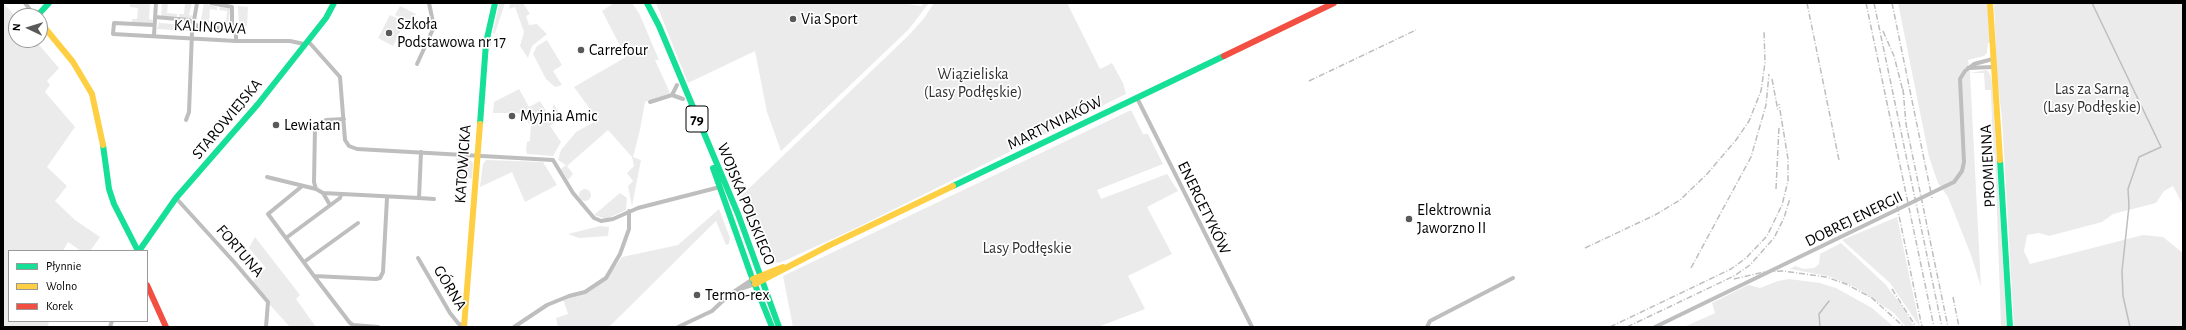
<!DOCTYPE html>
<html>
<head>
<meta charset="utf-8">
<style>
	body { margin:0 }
	#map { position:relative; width:2186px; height:330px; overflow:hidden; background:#fff; font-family:"Alegreya Sans",sans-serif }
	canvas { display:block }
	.frame { position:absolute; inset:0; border:4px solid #000; pointer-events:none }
	.legend { position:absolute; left:8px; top:250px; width:140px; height:72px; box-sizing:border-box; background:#fff; border:1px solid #999; margin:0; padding:5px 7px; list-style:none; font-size:12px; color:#000 }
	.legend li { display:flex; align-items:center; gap:8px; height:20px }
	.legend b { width:20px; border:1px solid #999 }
	.north { position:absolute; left:8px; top:8px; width:40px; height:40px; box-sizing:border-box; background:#fff; border:1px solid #999; border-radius:50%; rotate:274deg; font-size:11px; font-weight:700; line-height:16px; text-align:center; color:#000 }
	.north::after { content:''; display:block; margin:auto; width:14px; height:18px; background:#595959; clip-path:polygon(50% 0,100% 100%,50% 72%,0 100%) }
</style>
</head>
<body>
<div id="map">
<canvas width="2186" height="330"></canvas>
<div class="frame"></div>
<ul class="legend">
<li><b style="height:5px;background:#16e098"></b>Płynnie</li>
<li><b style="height:5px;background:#ffcf43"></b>Wolno</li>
<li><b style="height:5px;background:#f24e42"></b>Korek</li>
</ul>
<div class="north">N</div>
</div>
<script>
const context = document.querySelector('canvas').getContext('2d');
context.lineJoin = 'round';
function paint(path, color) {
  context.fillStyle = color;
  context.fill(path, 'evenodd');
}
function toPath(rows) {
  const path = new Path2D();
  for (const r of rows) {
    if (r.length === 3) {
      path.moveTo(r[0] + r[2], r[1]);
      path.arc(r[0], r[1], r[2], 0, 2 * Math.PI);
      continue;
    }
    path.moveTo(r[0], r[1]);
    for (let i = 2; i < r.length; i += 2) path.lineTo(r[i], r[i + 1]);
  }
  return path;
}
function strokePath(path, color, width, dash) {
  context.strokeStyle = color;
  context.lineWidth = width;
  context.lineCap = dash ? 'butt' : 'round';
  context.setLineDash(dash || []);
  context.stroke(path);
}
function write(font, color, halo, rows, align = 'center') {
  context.font = font + ' "Alegreya Sans",sans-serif';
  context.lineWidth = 3.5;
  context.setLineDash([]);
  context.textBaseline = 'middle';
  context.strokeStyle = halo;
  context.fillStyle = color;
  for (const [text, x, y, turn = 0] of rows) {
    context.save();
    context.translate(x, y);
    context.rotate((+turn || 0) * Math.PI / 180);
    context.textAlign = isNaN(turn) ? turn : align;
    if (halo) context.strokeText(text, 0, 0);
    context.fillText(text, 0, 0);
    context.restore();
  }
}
paint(toPath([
	[130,3,150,3,149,19,153,20,152,23,132,23,132,19,137,19,138,8,130,7],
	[162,3,168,3,167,13,177,14,177,18,161,16],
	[185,3,192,3,189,15,193,16,190,19,179,18,179,14,184,14],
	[204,3,217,7,217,10,210,9,209,21,220,22,219,27,200,25],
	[499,3,505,3,488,54,490,38,493,39,495,33,493,33],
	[510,3,523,3,530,14,526,16,529,25,537,24,547,34,532,46,528,58,520,46,524,32,515,7,509,9],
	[614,3,632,3,639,13,659,60,655,60,670,93,645,102,640,130,633,157,641,160,632,206,628,186,633,181,627,173,634,166,632,157,608,130,567,166,573,174,568,180,561,169,566,165,558,160,561,150,576,132,598,120,574,87,626,57,602,11],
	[656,3,901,3,921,6,923,3,929,3,909,29,781,151,767,112,755,51,688,83],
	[934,3,1067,3,1100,69,1112,63,1123,83,1126,94,852,230,784,261,778,263,771,260,744,201,740,197,909,35,925,17],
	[1898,3,1988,3,1990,43,1988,43,1987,53,1984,56,1968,60,1970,73,1987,70,1990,74,1992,82,2007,327,2001,327,1995,154,1993,154,1991,90,1985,90,1984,73,1970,73,1981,287,1971,255,1948,197,1938,183,1929,157],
	[1994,3,2183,3,2183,205,2173,186,2164,191,2156,203,2113,214,2102,222,2049,236,2039,233,2027,235,2024,251,2030,264,2143,235,2163,237,2183,253,2183,327,2014,327,2002,119,1997,75],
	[4,4,16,17,16,40,35,40,59,68,47,81,50,85,45,92,75,127,47,167,67,186,55,201,75,220,100,237,90,251,81,251,68,242,63,251,9,251,9,321,47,321,49,323,47,327,3,327],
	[238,6,248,7,247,26,240,28,239,33],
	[400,6,416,14,412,24,395,15],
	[220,7,230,9,228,27,221,27,221,22,226,23,227,11,219,10],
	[390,15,405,22,393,46,378,38],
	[160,21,160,23,187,25,187,22,190,24,190,31,157,29],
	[547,40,562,65,553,71,562,85,559,86,555,87,546,79,533,54,537,46],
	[519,89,529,107,540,101,549,116,554,104,560,115,556,121,550,126,561,142,553,156,527,154,526,150,527,142,530,141,531,124,528,123,526,116,517,113,493,113,494,102],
	[1131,110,1143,134,1148,134,1163,164,1097,190,1101,199,1167,174,1178,191,1147,207,1172,254,1128,276,1145,309,1098,327,793,327,783,276],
	[463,158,472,161,473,163,472,179,467,177,466,184,461,184,456,180,456,159],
	[486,160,543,162,557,185,525,202,512,172,480,187,483,164],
	[585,195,6],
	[620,193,627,198,626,210,606,219,594,215],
	[719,209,730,238,729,244,726,245,716,221,609,327,558,327,556,318,568,314,563,299,585,293,596,287,606,279,622,257,678,245],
	[1897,217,1920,327,1890,283,1842,240],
	[600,226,609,227,608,236,579,238,568,234],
	[255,237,300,295,296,299,316,327,290,327,269,304,253,281,266,268,249,248],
	[1841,243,1885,284,1903,307,1914,327,1906,327,1894,313,1855,287,1828,276,1790,269,1795,266,1804,269,1814,268,1819,264,1820,254],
	[1789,279,1820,283,1836,288,1872,308,1894,327,1684,327,1715,313,1712,303,1746,286,1749,285,1760,288,1778,281]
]), '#ebebeb');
strokePath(toPath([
	[2092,3,2161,147,2139,157,2128,189,2129,206,2122,271,2123,296,2130,327],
	[1820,327,1819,314,1829,301]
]), '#bebebe', 1.5);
strokePath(toPath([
	[25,3,35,16],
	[211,3,232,7,232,29,236,35,236,41],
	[155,17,189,20,199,27,232,29],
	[154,25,114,23,113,34,236,41,290,41,304,44],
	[154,35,156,3],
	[308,41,340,77,345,140,349,146,357,149,553,160,573,193,594,218,601,221,613,219,638,208,720,187],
	[417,64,434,27,429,3],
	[1968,68,1993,67],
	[677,85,672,95,683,99],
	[1137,98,1252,327],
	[650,102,672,95],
	[344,119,326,120,318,124,315,128,314,182,316,189,323,193,419,198,421,152],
	[186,120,189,112,192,32,197,3],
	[267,177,316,189],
	[301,187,268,214,314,276,376,279,380,278,383,272,387,198],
	[323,193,330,205],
	[176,198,235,263,268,302,266,327],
	[419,198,434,199],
	[286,238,340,198,341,194],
	[418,258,450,313,458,323,464,327],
	[304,262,358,223],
	[314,276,350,323,353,325,378,327],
	[737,290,755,284],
	[110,327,112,321],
	[514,327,547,305,569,296,585,292,606,278,620,254,629,229,629,211],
	[678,327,712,311,729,295,753,279],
	[1427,327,1430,321,1513,278],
	[1655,327,1954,182,1962,171,1964,162,1960,79,1965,71,1974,64,1993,59]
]), '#bebebe', 4);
strokePath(toPath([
	[647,3,659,26,738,214,779,327],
	[37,16,49,3],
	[480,124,486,43,495,3],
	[103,145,109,189,114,204,138,251],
	[2000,160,2010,327],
	[713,168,751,275,772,327],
	[953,186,1224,56],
	[139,251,176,198,258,104,326,18,334,3]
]), '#16e098', 6);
strokePath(toPath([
	[1990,3,2000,160],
	[40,22,73,62,92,94,103,145],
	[753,279,783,267],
	[755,284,830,245,953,186],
	[464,327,480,124]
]), '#ffcf43', 6);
strokePath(toPath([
	[1224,56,1334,3],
	[147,285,166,327]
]), '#f24e42', 6);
strokePath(toPath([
	[1807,3,1839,160],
	[1866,3,1934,327],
	[1874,3,1942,327],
	[1892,3,1932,198],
	[1883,31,1894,56,1904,95],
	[1772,79,1778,111],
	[1309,81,1416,30],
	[1903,89,1906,124,1948,327],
	[1776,189,1779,127],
	[1897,206,1922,327],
	[1585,248,1655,215,1680,200,1707,174,1736,140,1749,121,1761,91,1765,63,1764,31],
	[1691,268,1751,157,1766,105,1769,74],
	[1734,279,1764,272,1783,271,1826,277,1846,284,1872,298,1904,327],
	[1892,289,1916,327],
	[1953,297,1959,327],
	[1610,327,1731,269,1746,258,1767,236,1782,205,1788,181,1788,159,1779,104],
	[1627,327,1734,276,1750,265,1774,238,1784,218,1790,198]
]), '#bebebe', 1.5, [6, 2, 1, 2]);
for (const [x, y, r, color] of [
	[793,19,4,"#595959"],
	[389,33,4,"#595959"],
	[581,50,4,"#595959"],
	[512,116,4,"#595959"],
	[276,125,4,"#595959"],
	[1409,219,4,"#595959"],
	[697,295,4,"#595959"]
]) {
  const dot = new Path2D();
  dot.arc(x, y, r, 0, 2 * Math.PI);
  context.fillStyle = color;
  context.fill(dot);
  strokePath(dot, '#fff', 1.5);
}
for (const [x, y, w] of [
	[697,119,22]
]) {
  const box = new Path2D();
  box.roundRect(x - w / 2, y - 13, w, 26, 3);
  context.fillStyle = '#fff';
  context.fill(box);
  strokePath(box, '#000', 1);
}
write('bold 15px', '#000', null, [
	["79",697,119]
]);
write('16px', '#000', '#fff', [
	["Via Sport",801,19],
	["Szkoła",397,24],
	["Podstawowa nr 17",397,42],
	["Carrefour",589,50],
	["Myjnia Amic",520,116],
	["Lewiatan",284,125],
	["Elektrownia",1417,210],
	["Jaworzno II",1417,228],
	["Termo-rex",705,295]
], 'left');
write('16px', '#000', '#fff', [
	["KALINOWA",210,27,3],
	["STAROWIEJSKA",227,119,-50],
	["MARTYNIAKÓW",1055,123,-26],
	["KATOWICKA",463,164,-86],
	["PROMIENNA",1988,166,-93],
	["WOJSKA POLSKIEGO",746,204,68],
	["ENERGETYKÓW",1204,208,64],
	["DOBREJ ENERGII",1854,219,-26],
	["FORTUNA",240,251,49],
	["GÓRNA",450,288,59]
]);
write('16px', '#323232', '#fff', [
	["Wiązieliska",973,74],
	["(Lasy Podłęskie)",973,92],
	["Las za Sarną",2092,89],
	["(Lasy Podłęskie)",2092,107],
	["Lasy Podłęskie",1027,248]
]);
</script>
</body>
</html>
